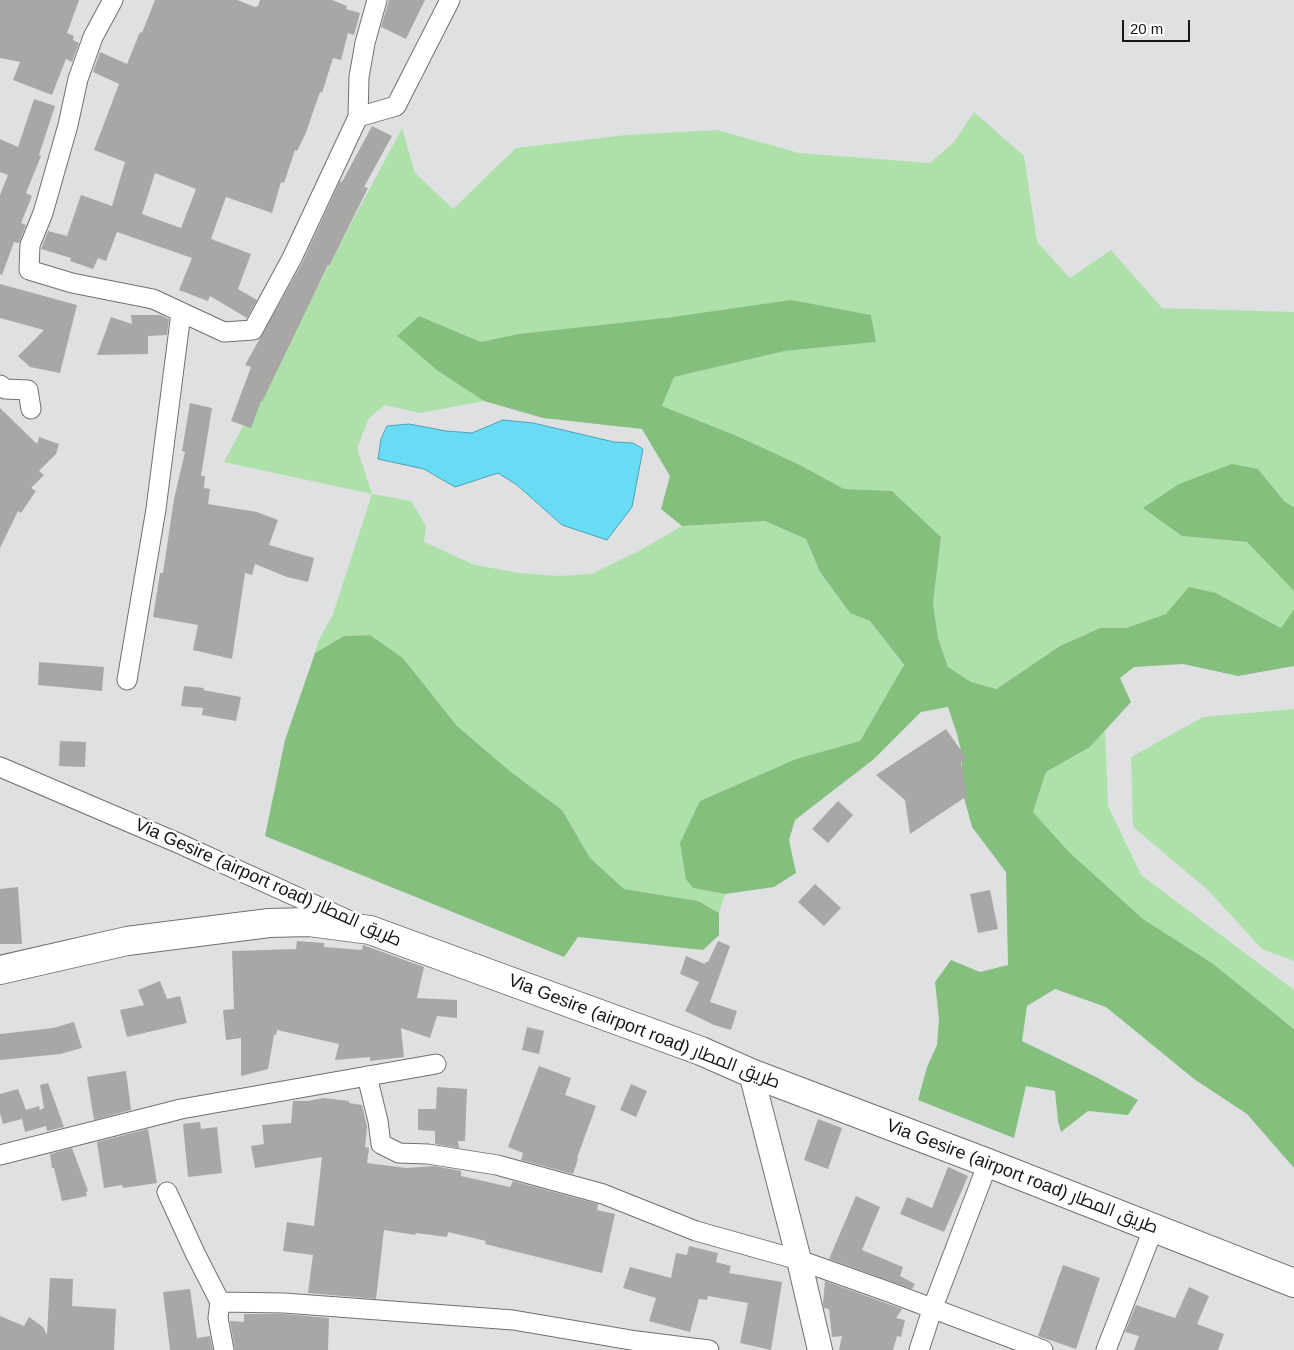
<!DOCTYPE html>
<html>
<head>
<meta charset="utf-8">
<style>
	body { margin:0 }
	#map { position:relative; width:1294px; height:1350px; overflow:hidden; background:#dfe0e2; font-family:Arial,sans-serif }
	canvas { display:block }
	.scale { position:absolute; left:1122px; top:20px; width:68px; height:22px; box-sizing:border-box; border:2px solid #161617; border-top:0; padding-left:6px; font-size:15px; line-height:18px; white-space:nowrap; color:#161617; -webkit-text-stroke:4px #fff; paint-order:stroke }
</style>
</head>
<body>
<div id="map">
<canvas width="1294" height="1350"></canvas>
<div class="scale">20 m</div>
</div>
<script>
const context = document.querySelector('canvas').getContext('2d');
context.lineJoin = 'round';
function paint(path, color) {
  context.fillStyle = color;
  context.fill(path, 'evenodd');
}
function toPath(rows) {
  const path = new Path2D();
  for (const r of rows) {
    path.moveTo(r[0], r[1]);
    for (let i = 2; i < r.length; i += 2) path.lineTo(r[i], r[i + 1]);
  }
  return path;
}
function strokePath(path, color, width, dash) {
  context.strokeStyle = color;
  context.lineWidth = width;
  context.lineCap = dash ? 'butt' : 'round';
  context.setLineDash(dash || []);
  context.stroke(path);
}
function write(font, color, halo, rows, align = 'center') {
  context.font = font + ' Arial,Cairo,sans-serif';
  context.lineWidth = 4.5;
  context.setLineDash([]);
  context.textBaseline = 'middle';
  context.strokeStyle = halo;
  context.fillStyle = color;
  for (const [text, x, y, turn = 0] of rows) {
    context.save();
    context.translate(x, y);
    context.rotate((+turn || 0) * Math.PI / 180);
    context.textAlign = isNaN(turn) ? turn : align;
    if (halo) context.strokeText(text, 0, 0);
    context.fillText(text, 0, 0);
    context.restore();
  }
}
paint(toPath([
	[974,112,1024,156,1037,242,1070,278,1111,250,1162,308,1294,312,1294,507,1285,502,1258,469,1182,536,1247,542,1294,591,1294,609,1281,628,1216,593,1166,614,1126,628,1100,628,1060,646,995,689,971,682,948,667,938,638,933,603,941,537,892,491,844,489,800,465,737,436,662,406,674,377,785,351,876,342,871,315,673,317,518,334,481,342,419,316,397,336,438,371,484,401,420,413,385,405,369,418,357,448,372,494,411,501,426,526,424,542,475,565,519,573,559,576,591,574,639,551,682,526,765,521,806,539,820,572,850,613,870,621,904,666,860,741,796,759,700,801,693,888,725,894,719,913,698,901,624,889,590,858,562,810,511,772,457,726,403,658,370,635,344,636,315,653,319,640,333,614,372,494,224,462,402,128,415,173,453,209,516,148,626,135,717,130,799,153,930,163,954,142],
	[1294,709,1294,961,1262,949,1208,890,1133,827,1131,757,1203,717],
	[1105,731,1108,806,1141,875,1294,990,1294,1029,1212,963,1143,919,1069,852,1033,812,1046,772,1090,747]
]), '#aee0a9');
paint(toPath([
	[791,300,871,315,876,342,785,351,674,377,662,406,737,436,800,465,844,489,892,491,941,537,933,603,938,638,948,667,971,682,996,689,1060,646,1100,628,1126,628,1166,614,1189,587,1216,593,1281,628,1294,609,1294,666,1238,676,1183,664,1134,667,1120,678,1131,702,1090,747,1046,772,1033,812,1069,852,1143,919,1212,963,1294,1029,1294,1168,1247,1114,1194,1079,1106,1007,1055,989,1027,1006,1022,1041,1096,1077,1138,1100,1128,1115,1088,1111,1061,1132,1058,1121,1055,1091,1026,1086,1014,1138,918,1100,927,1067,937,1045,939,1019,935,982,951,960,980,972,1008,965,1006,872,972,827,962,790,962,755,957,734,948,707,921,712,874,759,795,820,789,840,796,873,774,887,725,894,693,888,686,879,680,843,700,801,796,759,860,741,904,665,870,621,850,613,820,572,806,539,765,521,682,526,661,509,670,476,642,429,543,418,484,401,438,371,397,336,419,316,481,342,518,334,673,317],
	[1232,464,1258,469,1285,502,1294,507,1294,591,1247,542,1182,536,1143,508,1179,484],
	[370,635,403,658,457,726,511,772,562,810,590,858,624,889,698,901,719,913,719,935,703,950,578,937,564,957,265,836,285,740,315,653,344,636]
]), '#84bf7e');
const water = toPath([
	[503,420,533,423,614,442,633,443,643,449,632,507,607,540,562,525,517,485,498,473,455,487,424,469,378,459,381,439,387,426,409,424,446,431,472,433,503,420]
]);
paint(water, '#68dbf5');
strokePath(water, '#4fa0b2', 1);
paint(toPath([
	[0,0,79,0,67,33,74,36,73,40,79,43,72,62,66,59,52,95,13,80,20,62,0,58],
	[155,0,237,0,255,7,258,6,260,0,332,0,347,6,346,9,360,13,354,35,348,33,341,60,333,58,322,93,320,92,305,135,297,151,295,150,284,183,281,182,272,213,226,197,211,239,251,254,238,289,257,300,247,318,210,296,208,301,179,290,192,258,117,232,106,261,98,258,93,269,70,261,71,258,41,249,48,231,67,236,81,195,112,206,125,162,94,150,119,84,93,72,100,52,127,64,140,32,142,33],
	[155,173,196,189,181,228,142,214],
	[389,0,425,0,406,39,381,27],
	[34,99,55,106,39,155,41,156,26,193,32,196,21,223,26,225,19,243,14,242,2,275,0,274,0,195,8,175,0,172,0,139,18,147],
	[372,126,392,136,364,187,368,188,329,266,328,265,262,402,261,401,251,428,231,421,251,367,245,365,302,263,340,181,342,182],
	[0,284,77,305,60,373,30,367,18,356,44,330,0,318],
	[131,315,160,315,169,319,167,335,148,336,148,354,97,355,111,317,132,324],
	[190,403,212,408,201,476,205,476,204,488,210,489,208,504,257,512,278,520,269,545,314,558,308,582,287,577,255,564,252,575,245,573,232,659,193,650,198,625,153,617,160,573,163,573,174,499,185,452,182,451],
	[0,408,37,444,39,437,59,444,56,454,39,471,44,475,31,488,36,491,21,513,18,511,0,548],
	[39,662,104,667,102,691,38,685],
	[184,686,204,688,203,690,241,697,236,721,202,715,203,708,181,706],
	[946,729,967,759,961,762,967,796,910,834,905,800,876,775],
	[60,741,86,742,85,767,59,766],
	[838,801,853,815,828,843,812,829],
	[815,884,841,908,824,926,798,902],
	[18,887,22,944,0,944,0,889],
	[990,890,998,929,978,933,970,894],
	[297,941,324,943,324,947,362,950,363,945,424,967,417,998,457,1000,457,1018,437,1016,430,1038,401,1028,404,1057,370,1061,370,1057,335,1060,339,1044,277,1030,276,1035,274,1035,268,1069,241,1076,241,1038,226,1040,223,1010,234,1009,232,951,296,949],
	[718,941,730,946,710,1002,737,1011,731,1030,714,1025,685,1011,699,982,680,974,686,956,705,964,706,962,708,962],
	[160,981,167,999,180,996,187,1023,127,1037,120,1010,144,1005,138,990],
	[74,1022,82,1048,60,1054,0,1060,0,1034,53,1028],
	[527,1027,544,1031,539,1054,522,1050],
	[539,1066,571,1078,565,1095,596,1106,577,1158,578,1159,573,1174,521,1160,523,1153,508,1147],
	[126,1071,131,1110,94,1120,87,1077],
	[48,1083,64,1127,47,1131,46,1126,25,1132,22,1119,3,1124,0,1113,0,1094,18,1089,26,1110,39,1106,40,1110,44,1108,40,1085],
	[631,1084,647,1091,636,1117,620,1110],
	[437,1087,467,1089,465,1141,458,1141,459,1148,435,1144,435,1131,418,1130,418,1109,436,1109],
	[324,1098,349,1101,349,1103,362,1105,367,1127,365,1147,369,1148,367,1163,407,1168,434,1166,461,1171,461,1176,510,1187,513,1181,598,1204,597,1210,615,1214,602,1273,485,1244,486,1241,448,1232,447,1237,416,1233,415,1235,384,1230,376,1299,308,1293,313,1255,283,1251,287,1222,314,1226,322,1157,255,1168,251,1146,264,1144,262,1125,291,1123,293,1101,308,1101],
	[818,1119,842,1128,828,1169,804,1160],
	[200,1122,201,1129,217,1127,222,1173,188,1177,183,1124],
	[148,1129,157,1183,123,1188,122,1185,104,1188,97,1142],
	[72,1148,88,1191,86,1192,87,1196,62,1201,54,1168,52,1168,50,1154],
	[948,1167,968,1176,944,1232,900,1214,907,1197,932,1208],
	[856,1196,880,1207,862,1250,903,1267,900,1276,915,1284,912,1289,829,1259],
	[689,1246,718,1253,716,1262,731,1266,729,1273,782,1282,771,1350,740,1343,748,1303,708,1296,707,1300,699,1299,690,1332,649,1321,656,1298,623,1288,630,1267,671,1278,676,1253,687,1255],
	[1063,1265,1100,1278,1076,1349,1038,1336],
	[50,1278,73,1279,72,1306,116,1309,114,1350,0,1350,0,1316,24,1326,29,1317,43,1327,47,1335],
	[825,1281,902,1309,896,1318,905,1320,901,1337,897,1336,893,1350,839,1350,842,1336,832,1337,829,1309,824,1308,823,1303],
	[1189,1287,1209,1296,1197,1324,1224,1334,1218,1350,1134,1350,1139,1336,1125,1332,1136,1305,1175,1318],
	[190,1289,197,1338,210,1336,213,1350,170,1350,163,1292],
	[244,1314,284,1314,329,1318,328,1350,235,1350,230,1321,244,1322]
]), '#a9a7a6');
const minor = toPath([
	[113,0,93,37,78,79,68,125,43,213,30,245,29,270,72,283,153,299,224,332,253,330,292,258,358,117,359,77,365,43,377,0],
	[358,117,396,106,450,0],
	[0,385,5,389,28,390,31,409],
	[127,680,156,509,181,313],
	[0,767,178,843,348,920],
	[367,1076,378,1121,381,1144,399,1153,428,1154,497,1165,603,1194,696,1231,799,1260,889,1292,1043,1350],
	[0,1155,181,1109,436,1064],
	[167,1192,195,1253,220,1302,218,1318,224,1350],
	[220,1302,284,1303,513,1320,637,1341,709,1350],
	[919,1350,933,1307,988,1163],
	[1106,1350,1154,1227]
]);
const tertiary = toPath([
	[751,1073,799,1260,820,1350]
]);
const secondary = toPath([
	[0,970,127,941,269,923,309,922,370,930,701,1051,751,1073,988,1163,1294,1283]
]);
strokePath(minor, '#6f7071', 21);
strokePath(tertiary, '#6f7071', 26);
strokePath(secondary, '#6f7071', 30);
strokePath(minor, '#fff', 19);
strokePath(tertiary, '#fff', 24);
strokePath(secondary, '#fff', 28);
write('18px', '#161617', '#fff', [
	["Via Gesire (airport road) طريق المطار",268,883,24],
	["Via Gesire (airport road) طريق المطار",644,1032,21],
	["Via Gesire (airport road) طريق المطار",1022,1177,21]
]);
</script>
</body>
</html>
